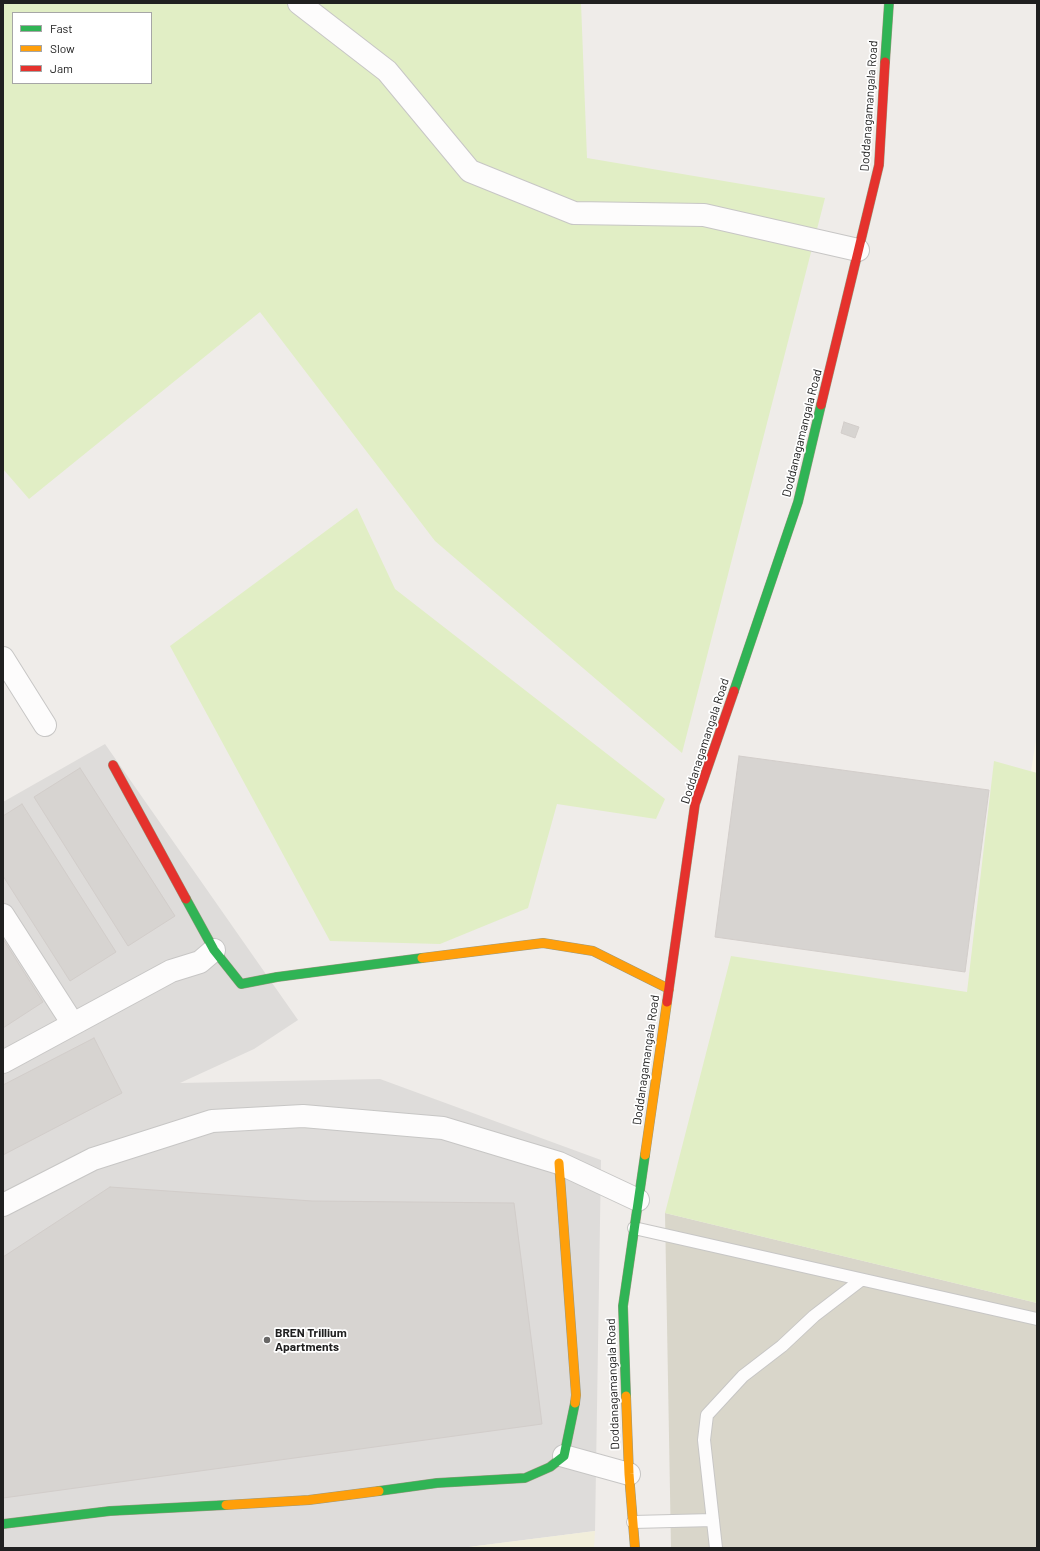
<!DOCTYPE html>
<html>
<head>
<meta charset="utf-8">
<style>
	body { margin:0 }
	#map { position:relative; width:1040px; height:1551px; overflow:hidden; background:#efece9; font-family:Barlow,sans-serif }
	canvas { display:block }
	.frame { position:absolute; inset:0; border:4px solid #202020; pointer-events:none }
	.legend { position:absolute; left:12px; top:12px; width:140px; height:72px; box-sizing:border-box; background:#fff; border:1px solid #a6a6a6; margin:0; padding:5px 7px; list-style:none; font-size:12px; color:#202020 }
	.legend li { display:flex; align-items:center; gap:8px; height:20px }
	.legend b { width:20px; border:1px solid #a6a6a6 }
</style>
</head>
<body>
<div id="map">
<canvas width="1040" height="1551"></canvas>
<div class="frame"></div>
<ul class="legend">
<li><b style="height:5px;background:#30b455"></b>Fast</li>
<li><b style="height:5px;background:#ff9f0a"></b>Slow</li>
<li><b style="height:5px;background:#e5322d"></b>Jam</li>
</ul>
</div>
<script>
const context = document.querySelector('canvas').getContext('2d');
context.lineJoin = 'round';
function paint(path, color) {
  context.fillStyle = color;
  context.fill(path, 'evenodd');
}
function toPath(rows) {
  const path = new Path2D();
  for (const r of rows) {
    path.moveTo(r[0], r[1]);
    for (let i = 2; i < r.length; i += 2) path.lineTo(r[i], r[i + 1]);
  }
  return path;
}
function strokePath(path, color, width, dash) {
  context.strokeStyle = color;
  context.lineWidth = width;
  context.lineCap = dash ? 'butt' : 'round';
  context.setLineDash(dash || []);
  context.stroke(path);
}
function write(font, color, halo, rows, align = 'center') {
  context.font = font + ' Barlow,sans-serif';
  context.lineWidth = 3.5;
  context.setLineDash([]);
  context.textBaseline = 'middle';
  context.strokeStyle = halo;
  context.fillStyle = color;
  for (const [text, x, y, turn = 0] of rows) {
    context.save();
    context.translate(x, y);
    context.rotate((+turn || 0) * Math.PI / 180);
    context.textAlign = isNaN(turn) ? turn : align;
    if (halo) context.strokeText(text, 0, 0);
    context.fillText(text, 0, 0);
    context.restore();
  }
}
paint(toPath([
	[105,744,298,1020,254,1049,180,1083,380,1079,601,1160,595,1531,461,1548,3,1548,3,802]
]), '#dedcda');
paint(toPath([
	[1037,734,1037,773,1031,771]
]), '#f8f4e5');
paint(toPath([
	[665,1213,1037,1303,1037,1548,671,1548]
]), '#d9d6ca');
paint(toPath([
	[595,1531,594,1548,461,1548]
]), '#f1eedb');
paint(toPath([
	[3,3,581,3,587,158,825,198,682,753,435,541,260,312,29,499,3,469],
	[13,13,151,13,151,83,13,83],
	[357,508,395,589,665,799,656,819,557,804,528,908,440,944,330,941,170,646],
	[994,761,1037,773,1037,1303,665,1213,731,956,967,992]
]), '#e1eec5');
const building = toPath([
	[844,422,859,427,855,438,841,433,844,422],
	[739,756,989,790,965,972,715,937,739,756],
	[80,768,175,916,128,946,34,797,80,768],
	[22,804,116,952,70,981,3,876,3,816,22,804],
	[3,939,43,1002,3,1028,3,939],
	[94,1038,122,1093,3,1155,3,1085,94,1038],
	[110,1187,312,1201,514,1203,542,1424,3,1498,3,1257,110,1187]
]);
paint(building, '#d7d4d1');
strokePath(building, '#d2cdca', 1);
const lane = toPath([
	[634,1228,1037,1319],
	[633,1522,713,1520],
	[716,1548,704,1440,707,1415,743,1376,782,1346,814,1316,861,1280]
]);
const street = toPath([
	[299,3,387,71,470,171,574,213,704,215,858,250],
	[3,658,45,725],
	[3,915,73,1024],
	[3,1062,171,971,200,962,214,950],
	[3,1205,93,1159,212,1121,303,1116,443,1128,559,1163,638,1200],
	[564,1456,629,1474]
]);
const fast = toPath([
	[885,62,889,3],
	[734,691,798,502,821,405],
	[186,899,214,950,241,984,277,977,422,958],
	[626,1396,623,1306,645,1155],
	[379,1491,437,1483,525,1478,550,1467,564,1456,575,1403],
	[3,1524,110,1511,226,1505]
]);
const slow = toPath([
	[422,958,543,943,593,951,669,989],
	[645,1155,667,1002],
	[559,1163,576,1395,575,1403],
	[626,1396,629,1474,635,1548],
	[226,1505,309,1500,379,1491]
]);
const jam = toPath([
	[821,405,879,165,885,62],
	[113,765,186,899],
	[667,1002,695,804,734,691]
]);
strokePath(lane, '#c7c6c5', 14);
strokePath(street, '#c7c6c5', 24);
strokePath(fast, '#9a987f', 10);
strokePath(slow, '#9a987f', 10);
strokePath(jam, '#9a987f', 10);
strokePath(lane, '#fdfcfc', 12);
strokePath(street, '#fdfcfc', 22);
strokePath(fast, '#30b455', 9);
strokePath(slow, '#ff9f0a', 9);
strokePath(jam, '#e5322d', 9);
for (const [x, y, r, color] of [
	[267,1340,4,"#686766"]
]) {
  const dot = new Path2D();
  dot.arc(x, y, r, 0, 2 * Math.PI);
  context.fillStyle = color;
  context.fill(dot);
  strokePath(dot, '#fff', 1.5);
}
write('12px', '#202020', '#fff', [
	["Doddanagamangala Road",869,106,-86],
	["Doddanagamangala Road",802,433,-76],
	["Doddanagamangala Road",705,741,-72],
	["Doddanagamangala Road",646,1060,-82],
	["Doddanagamangala Road",613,1384,-92]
]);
write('bold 12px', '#202020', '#fff', [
	["BREN Trillium",275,1333],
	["Apartments",275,1347]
], 'left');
</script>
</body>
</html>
